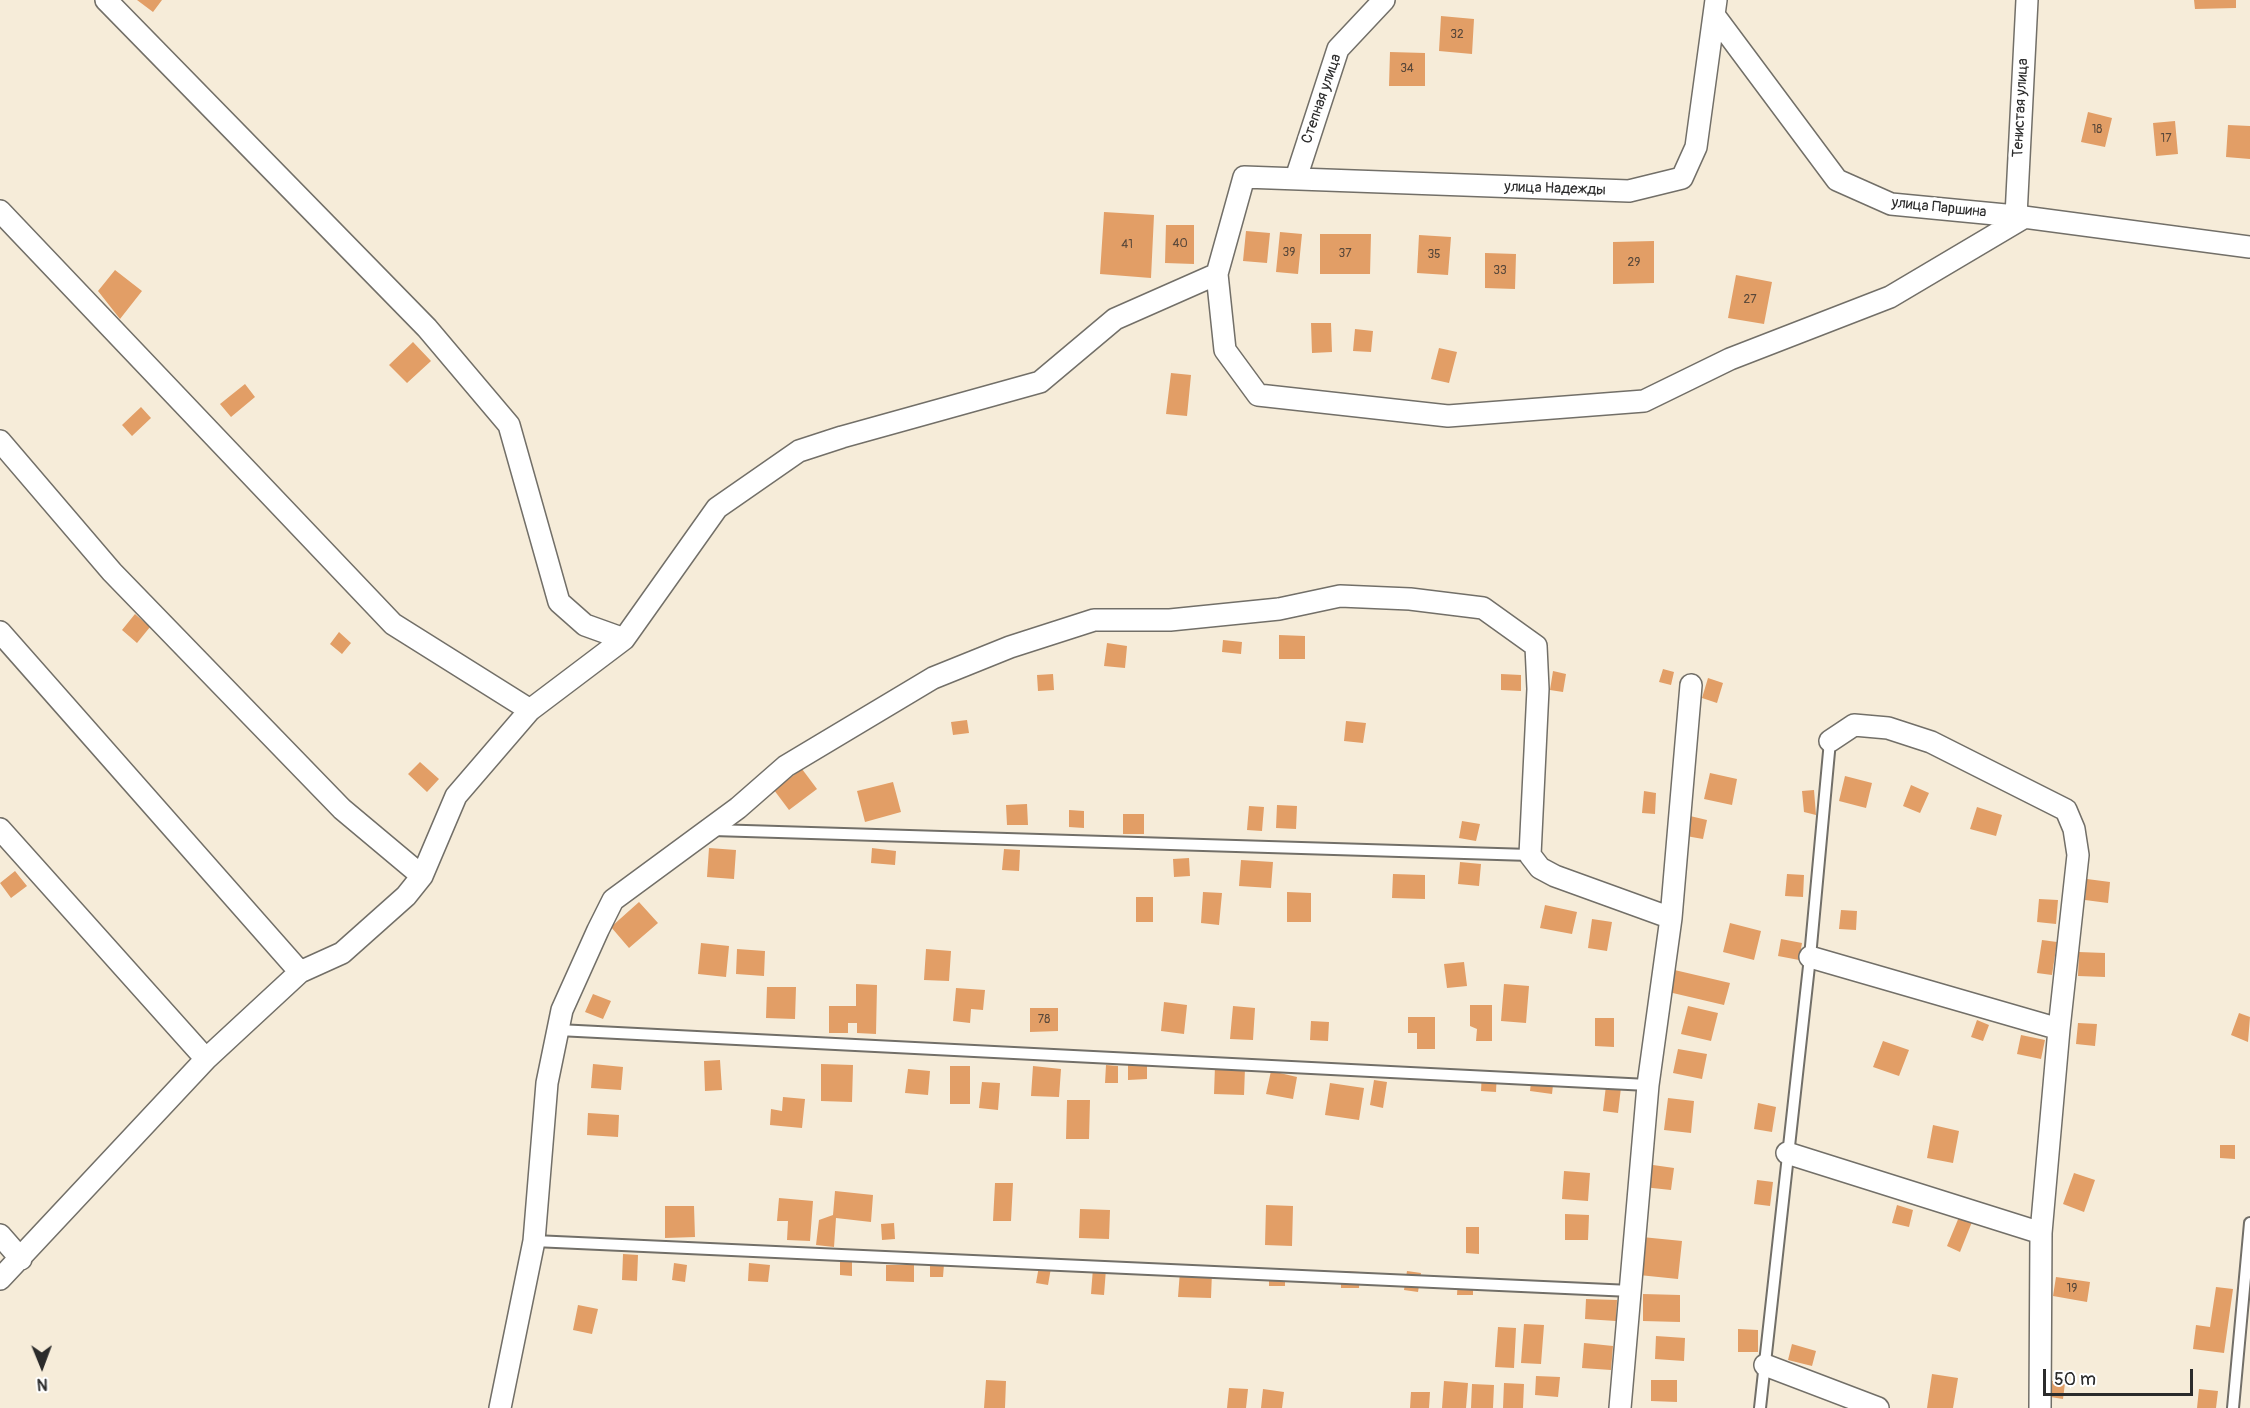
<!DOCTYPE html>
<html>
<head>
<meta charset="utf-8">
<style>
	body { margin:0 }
	#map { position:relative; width:2250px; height:1408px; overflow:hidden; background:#f6ecd9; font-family:Pangolin,sans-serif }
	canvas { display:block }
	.north { position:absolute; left:12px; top:1336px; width:60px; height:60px; -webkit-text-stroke:4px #fff; paint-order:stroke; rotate:179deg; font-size:16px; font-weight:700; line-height:24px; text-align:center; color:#2b2b2b }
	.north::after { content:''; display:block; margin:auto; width:21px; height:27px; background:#2b2b2b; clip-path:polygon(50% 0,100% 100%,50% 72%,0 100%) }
	.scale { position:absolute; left:2043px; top:1369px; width:150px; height:27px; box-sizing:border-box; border:3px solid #2b2b2b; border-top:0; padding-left:8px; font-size:18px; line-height:21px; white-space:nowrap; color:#2b2b2b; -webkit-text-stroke:4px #fff; paint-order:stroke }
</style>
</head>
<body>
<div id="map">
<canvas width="2250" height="1408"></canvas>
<div class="north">N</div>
<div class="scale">50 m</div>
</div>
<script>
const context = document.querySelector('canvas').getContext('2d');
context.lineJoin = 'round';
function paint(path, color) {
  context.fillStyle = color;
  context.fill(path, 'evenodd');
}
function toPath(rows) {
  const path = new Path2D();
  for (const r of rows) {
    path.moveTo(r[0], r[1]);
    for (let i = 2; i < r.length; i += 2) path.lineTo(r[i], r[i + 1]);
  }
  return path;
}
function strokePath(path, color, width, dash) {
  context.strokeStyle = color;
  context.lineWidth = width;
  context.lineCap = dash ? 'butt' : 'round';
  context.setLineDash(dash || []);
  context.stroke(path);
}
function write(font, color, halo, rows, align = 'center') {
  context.font = font + ' Pangolin,sans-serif';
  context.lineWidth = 6;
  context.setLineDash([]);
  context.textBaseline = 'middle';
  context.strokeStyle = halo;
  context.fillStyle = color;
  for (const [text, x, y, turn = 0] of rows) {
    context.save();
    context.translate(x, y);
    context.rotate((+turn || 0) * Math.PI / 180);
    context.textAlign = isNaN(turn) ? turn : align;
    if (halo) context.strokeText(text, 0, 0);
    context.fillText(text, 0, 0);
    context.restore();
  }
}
paint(toPath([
	[137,0,162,0,153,12],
	[2194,0,2236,0,2236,8,2195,9],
	[1441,16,1474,19,1472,54,1439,51],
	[1390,52,1425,53,1425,86,1389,86],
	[2088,112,2112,118,2105,147,2081,142],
	[2175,121,2178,154,2156,156,2153,123],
	[2228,125,2250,126,2250,159,2226,157],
	[1104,212,1154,215,1151,278,1100,274],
	[1166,225,1194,225,1194,264,1165,263],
	[1246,231,1270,233,1267,263,1243,261],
	[1280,232,1302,234,1298,274,1276,272],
	[1320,234,1371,234,1370,274,1320,274],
	[1419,235,1451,237,1448,275,1417,273],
	[1654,241,1654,283,1613,284,1613,242],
	[1485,253,1516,254,1515,289,1485,288],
	[115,270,142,291,120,319,98,291],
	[1736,275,1772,282,1764,324,1728,318],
	[1311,323,1331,323,1332,352,1312,353],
	[1355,329,1373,331,1371,352,1353,351],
	[413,342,431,361,407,383,389,365],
	[1439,348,1457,352,1449,383,1431,379],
	[1171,373,1191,375,1187,416,1166,414],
	[245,384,255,397,231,417,220,404],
	[141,407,151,418,132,436,122,425],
	[135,614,150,627,137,643,122,630],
	[339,632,351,643,342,654,330,644],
	[1279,635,1305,636,1305,659,1279,659],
	[1223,640,1242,642,1241,654,1222,652],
	[1107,643,1127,646,1125,668,1104,666],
	[1663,669,1674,672,1671,685,1659,682],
	[1553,671,1566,674,1563,692,1550,690],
	[1053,674,1054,690,1038,691,1037,675],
	[1501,674,1521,675,1521,691,1501,690],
	[1708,678,1723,683,1717,703,1702,698],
	[967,720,969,733,953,735,951,722],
	[1346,721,1366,723,1363,743,1344,741],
	[420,762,439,779,427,792,408,774],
	[802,769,817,789,789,810,774,790],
	[1710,773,1737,779,1732,805,1704,799],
	[1845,776,1872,783,1866,808,1839,801],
	[893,782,901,812,865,822,857,791],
	[1911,785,1929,793,1920,813,1903,806],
	[1814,790,1816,815,1804,812,1802,791],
	[1644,791,1656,793,1655,814,1642,813],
	[1027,804,1028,825,1007,825,1006,805],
	[1277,805,1297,806,1296,829,1276,828],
	[1249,806,1264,807,1262,831,1247,830],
	[1977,807,2002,815,1996,836,1970,829],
	[1069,810,1084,811,1084,828,1069,827],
	[1123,814,1144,814,1144,834,1123,834],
	[1690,816,1707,820,1703,839,1686,836],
	[1462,821,1480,824,1476,841,1459,838],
	[709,848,736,850,734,879,707,877],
	[872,848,896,851,895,865,871,863],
	[1004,849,1020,850,1019,871,1002,870],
	[1189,858,1190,876,1174,877,1173,859],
	[1241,860,1273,862,1271,888,1239,886],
	[1460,862,1481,864,1479,886,1458,884],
	[15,871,27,886,11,898,0,883],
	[1393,874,1425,875,1425,899,1392,898],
	[1787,874,1804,875,1803,897,1785,896],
	[2087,879,2110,882,2108,903,2085,900],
	[1203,892,1222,893,1219,925,1201,923],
	[1287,892,1311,893,1311,922,1287,922],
	[1136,897,1153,897,1153,922,1136,922],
	[2039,899,2058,900,2056,924,2037,922],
	[639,902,658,923,629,948,611,927],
	[1545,905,1577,912,1572,934,1540,928],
	[1841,910,1857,911,1856,930,1839,929],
	[1592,919,1612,922,1607,951,1588,948],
	[1730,923,1761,931,1754,960,1723,952],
	[1781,939,1802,943,1799,960,1778,956],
	[2042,940,2057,942,2052,975,2037,973],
	[701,943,729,946,726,977,698,974],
	[737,949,765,951,764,976,736,974],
	[926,949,951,951,949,981,924,980],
	[2079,952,2105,953,2105,977,2078,976],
	[1464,962,1467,986,1447,988,1444,964],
	[1666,968,1730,983,1724,1005,1660,990],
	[856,984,877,985,876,1034,857,1033,857,1023,848,1023,848,1033,829,1033,829,1006,856,1006],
	[1504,984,1529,986,1526,1023,1501,1021],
	[767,987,796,987,795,1019,766,1018],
	[956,988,985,990,983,1010,971,1009,970,1023,953,1021],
	[593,994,611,1001,603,1019,585,1012],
	[1164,1002,1187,1005,1184,1034,1161,1031],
	[1470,1005,1492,1005,1492,1041,1476,1041,1477,1029,1470,1026],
	[1233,1006,1255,1008,1253,1040,1230,1039],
	[1688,1006,1718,1013,1711,1041,1681,1034],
	[1030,1008,1058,1008,1058,1031,1030,1032],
	[2239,1013,2250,1017,2248,1042,2231,1035],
	[1408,1017,1435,1017,1435,1049,1417,1049,1417,1033,1408,1033],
	[1595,1018,1614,1018,1614,1047,1595,1046],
	[1977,1020,1989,1025,1983,1041,1971,1037],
	[1311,1021,1329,1022,1328,1041,1310,1040],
	[2078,1023,2097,1024,2095,1046,2076,1044],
	[2021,1035,2045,1040,2041,1059,2017,1054],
	[1883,1041,1909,1050,1899,1076,1873,1067],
	[1678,1049,1707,1054,1702,1079,1673,1073],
	[720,1060,722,1090,705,1091,704,1061],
	[1128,1061,1147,1061,1147,1079,1128,1080],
	[593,1064,623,1067,621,1090,591,1088],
	[821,1064,853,1065,852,1102,821,1101],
	[1106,1065,1118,1066,1118,1083,1105,1083],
	[950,1066,970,1066,970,1104,950,1104],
	[1033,1066,1061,1069,1059,1097,1031,1096],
	[1215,1066,1245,1068,1244,1095,1214,1094],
	[908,1069,930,1071,928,1095,905,1093],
	[1271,1071,1297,1077,1293,1099,1266,1094],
	[1482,1071,1497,1071,1496,1092,1481,1091],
	[1532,1074,1554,1076,1552,1094,1530,1091],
	[1607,1077,1622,1079,1618,1113,1603,1111],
	[1374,1080,1387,1082,1383,1108,1370,1105],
	[982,1082,1000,1083,998,1110,979,1108],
	[1330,1083,1364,1088,1359,1120,1325,1115],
	[783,1097,805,1099,802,1128,770,1125,771,1109,782,1111],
	[1668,1098,1694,1101,1691,1133,1664,1130],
	[1067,1100,1090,1100,1089,1139,1066,1139],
	[1758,1103,1776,1107,1772,1132,1754,1129],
	[588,1113,619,1115,618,1137,587,1135],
	[1933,1125,1959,1131,1953,1163,1927,1158],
	[2220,1145,2235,1145,2235,1159,2220,1158],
	[1646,1164,1674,1168,1671,1190,1643,1187],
	[1564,1171,1590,1173,1588,1201,1562,1199],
	[2074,1173,2095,1180,2084,1212,2063,1204],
	[1757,1180,1773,1182,1770,1206,1754,1204],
	[995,1183,1013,1183,1011,1221,993,1221],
	[835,1191,873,1195,871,1222,836,1218,834,1247,816,1245,819,1220,833,1215],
	[779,1198,813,1201,810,1241,787,1240,788,1221,777,1221],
	[1266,1205,1293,1206,1292,1246,1265,1245],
	[1897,1205,1913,1210,1909,1227,1892,1223],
	[665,1206,694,1206,695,1237,665,1238],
	[1080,1209,1110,1210,1109,1239,1079,1238],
	[1565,1214,1589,1215,1588,1240,1565,1240],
	[1959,1217,1972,1222,1960,1252,1947,1246],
	[894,1223,895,1239,882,1240,881,1224],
	[1466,1227,1479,1227,1479,1254,1466,1253],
	[1642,1237,1682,1241,1678,1279,1639,1275],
	[623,1254,638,1255,637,1281,622,1280],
	[840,1262,852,1262,852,1276,840,1275],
	[674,1263,687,1265,685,1282,672,1280],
	[749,1263,770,1265,768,1282,748,1281],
	[930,1263,944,1264,943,1277,930,1277],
	[886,1265,914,1265,914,1282,886,1281],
	[1039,1266,1051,1268,1048,1285,1036,1283],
	[1093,1268,1106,1269,1104,1295,1091,1294],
	[1269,1269,1285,1269,1285,1286,1269,1286],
	[1180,1271,1212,1272,1211,1298,1178,1297],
	[1341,1271,1360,1272,1359,1288,1341,1288],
	[1407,1271,1421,1273,1418,1292,1404,1290],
	[1458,1277,1473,1277,1473,1295,1457,1295],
	[2056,1277,2090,1282,2087,1302,2053,1296],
	[2216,1287,2233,1289,2224,1353,2193,1349,2196,1325,2210,1327],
	[1643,1294,1680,1295,1680,1322,1643,1321],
	[1586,1299,1617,1300,1616,1321,1585,1319],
	[578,1305,598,1309,592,1334,573,1330],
	[1524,1324,1544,1325,1541,1364,1521,1363],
	[1498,1327,1516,1328,1514,1368,1495,1367],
	[1738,1329,1758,1330,1758,1352,1738,1352],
	[1656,1336,1685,1338,1684,1361,1655,1359],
	[1584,1343,1613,1346,1611,1370,1582,1368],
	[1792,1344,1816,1351,1812,1366,1788,1360],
	[1932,1374,1958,1378,1953,1408,1927,1408],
	[1536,1376,1560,1377,1558,1397,1535,1395],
	[986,1380,1006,1381,1005,1408,984,1408],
	[1651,1380,1677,1380,1677,1402,1651,1401],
	[2046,1380,2065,1383,2063,1399,2044,1396],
	[1444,1381,1468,1383,1466,1408,1442,1408],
	[1504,1383,1524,1384,1523,1408,1503,1408],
	[1472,1384,1494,1385,1493,1408,1471,1408],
	[1229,1388,1248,1389,1246,1408,1227,1408],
	[1263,1389,1284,1392,1282,1408,1261,1408],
	[2199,1389,2218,1391,2216,1408,2197,1408],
	[1411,1392,1430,1392,1429,1408,1410,1408]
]), '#e29e66');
const service = toPath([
	[713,830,1530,855],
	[558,1030,1648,1085],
	[534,1241,1631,1291],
	[1760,1408,1810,957,1830,741],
	[2233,1408,2250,1223]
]);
const minor = toPath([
	[106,0,427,328,509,425,559,602,585,625,624,639],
	[1714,15,1837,180,1891,204,2016,216,2250,247],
	[1296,178,1338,49,1384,0],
	[0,211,393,624,530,710],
	[2016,216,2027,0],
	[1217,274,1225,350,1258,395,1448,416,1644,401,1730,359,1890,297,2025,217],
	[0,441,112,572,342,809,422,876],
	[0,632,300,972],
	[1830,741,1854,725,1888,728,1931,742,2066,810,2074,829,2078,855,2059,1029,2041,1233,2040,1408],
	[0,829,206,1059],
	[1810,957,2059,1029],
	[1787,1153,2041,1233],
	[0,1235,21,1259],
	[0,1279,206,1059,300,972,342,953,406,896,422,876,456,796,530,710,624,639,717,508,799,451,842,437,1040,382,1115,319,1217,274,1244,177,1629,191,1682,178,1696,147,1716,0],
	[1765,1365,1878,1408],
	[500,1408,534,1241,547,1083,562,1010,598,930,613,900,738,808,786,766,933,678,1010,647,1094,620,1170,620,1279,609,1340,596,1410,599,1483,608,1536,646,1538,689,1530,855,1540,868,1555,876,1671,918],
	[1620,1408,1648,1085,1671,918,1691,685]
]);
strokePath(service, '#726f68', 14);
strokePath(minor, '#726f68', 24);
strokePath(service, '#fff', 10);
strokePath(minor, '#fff', 21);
write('12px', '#59483a', null, [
	["32",1457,35],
	["34",1407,69],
	["18",2097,130],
	["17",2166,139],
	["40",1180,244],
	["41",1127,245],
	["39",1289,253],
	["37",1345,254],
	["35",1434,255],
	["29",1634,263],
	["33",1500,271],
	["27",1750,300],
	["78",1044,1020],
	["19",2072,1289]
]);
write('15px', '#2b2b2b', '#fff', [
	["Степная улица",1322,99,-71],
	["Тенистая улица",2021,108,-87],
	["улица Надежды",1555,189,2],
	["улица Паршина",1939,208,6]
]);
</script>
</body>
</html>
